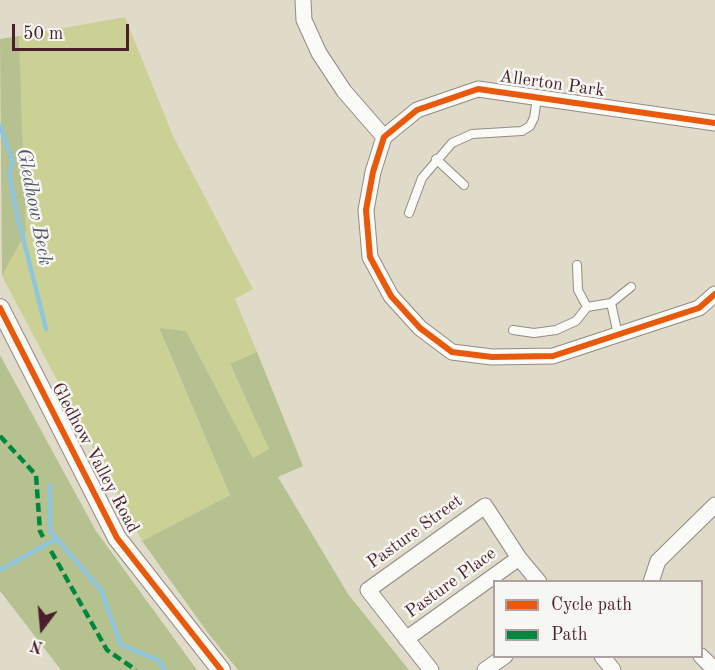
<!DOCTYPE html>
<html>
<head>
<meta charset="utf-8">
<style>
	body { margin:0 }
	#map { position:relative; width:715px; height:670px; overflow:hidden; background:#e0dbc9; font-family:"Old Standard TT",serif }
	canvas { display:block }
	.legend { position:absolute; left:493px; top:580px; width:210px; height:78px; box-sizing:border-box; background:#f6f6f2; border:2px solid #b1a0a2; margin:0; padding:8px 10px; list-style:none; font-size:18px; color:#4a1f2b }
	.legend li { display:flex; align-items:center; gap:12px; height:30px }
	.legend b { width:30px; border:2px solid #b1a0a2 }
	.north { position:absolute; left:12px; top:598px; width:60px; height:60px; -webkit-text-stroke:4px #f6f6f2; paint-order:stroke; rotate:196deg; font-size:16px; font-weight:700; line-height:24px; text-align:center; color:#4a1f2b }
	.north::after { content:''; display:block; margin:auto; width:21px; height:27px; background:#4a1f2b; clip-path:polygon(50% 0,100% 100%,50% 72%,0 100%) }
	.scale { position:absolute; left:12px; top:24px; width:117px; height:27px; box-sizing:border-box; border:3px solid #4a1f2b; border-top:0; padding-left:8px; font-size:18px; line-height:21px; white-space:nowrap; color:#4a1f2b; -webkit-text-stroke:4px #f6f6f2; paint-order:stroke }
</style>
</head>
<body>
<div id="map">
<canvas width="715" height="670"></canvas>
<ul class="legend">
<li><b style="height:8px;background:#e8590c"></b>Cycle path</li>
<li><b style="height:8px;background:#00873e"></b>Path</li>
</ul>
<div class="north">N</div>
<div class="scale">50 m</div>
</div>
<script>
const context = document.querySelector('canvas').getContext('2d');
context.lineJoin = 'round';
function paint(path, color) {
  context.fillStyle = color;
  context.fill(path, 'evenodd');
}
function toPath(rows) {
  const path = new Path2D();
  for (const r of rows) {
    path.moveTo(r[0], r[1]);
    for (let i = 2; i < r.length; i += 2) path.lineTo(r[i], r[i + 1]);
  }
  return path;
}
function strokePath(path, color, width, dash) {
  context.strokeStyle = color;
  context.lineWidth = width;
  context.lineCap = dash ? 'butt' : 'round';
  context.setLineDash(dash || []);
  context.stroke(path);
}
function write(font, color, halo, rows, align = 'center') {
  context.font = font + ' "Old Standard TT",serif';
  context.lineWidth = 5;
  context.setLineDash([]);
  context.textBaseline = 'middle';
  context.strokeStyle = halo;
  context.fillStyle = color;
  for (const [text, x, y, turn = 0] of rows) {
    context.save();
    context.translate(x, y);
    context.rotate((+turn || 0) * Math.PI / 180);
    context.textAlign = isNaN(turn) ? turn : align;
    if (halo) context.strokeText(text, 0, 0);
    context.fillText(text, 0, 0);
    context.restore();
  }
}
paint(toPath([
	[125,17,173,136,253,289,235,299,257,352,230,365,270,449,253,458,186,331,159,329,230,495,142,541,2,276,26,232,19,36]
]), '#cbd095');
paint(toPath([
	[19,36,26,232,2,276,0,39],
	[159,328,186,331,253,458,269,449,230,364,257,352,303,466,278,477,348,594,409,670,238,670,208,633,142,541,230,495],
	[0,355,96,531,197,670,61,670,0,591]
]), '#b5c18e');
strokePath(toPath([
	[0,126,13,162,9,172,15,206,46,329],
	[50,485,50,531,101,590,121,645,158,660,165,670],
	[0,570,54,540,58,540]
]), '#8fc5dd', 4.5);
const service = toPath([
	[436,159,464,185],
	[409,213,422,178,452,143,472,134,522,131,530,126,534,118,537,98],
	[577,265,578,290,587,307],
	[611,303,618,335],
	[513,330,534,333,556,330,576,321,587,307,611,303,631,287]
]);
const minor = toPath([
	[303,0,304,20,319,53,344,91,384,137],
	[715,123,478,89,417,110,384,137,373,172,366,210,370,257,391,296,420,328,452,352,492,357,553,356,699,308,715,294],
	[651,582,658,561,715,505],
	[406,639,519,558],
	[602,656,613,670],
	[701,656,715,670],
	[431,670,368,590,485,506,519,558,539,582],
	[485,670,505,656]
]);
const tertiary = toPath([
	[0,308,117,538,221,670]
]);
strokePath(service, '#948a83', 10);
strokePath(minor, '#948a83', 17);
strokePath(tertiary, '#948a83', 20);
strokePath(service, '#fafaf7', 8);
strokePath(minor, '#fafaf7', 15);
strokePath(tertiary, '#fafaf7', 18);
strokePath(toPath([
	[0,436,36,475,40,531,43,537],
	[51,551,107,650,136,670]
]), '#00873e', 4.5, [9, 4.5]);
strokePath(toPath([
	[715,123,478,89,417,110,384,137,373,172,366,210,370,257,391,296,420,328,452,352,492,357,553,356,699,308,715,294],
	[0,308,117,538,221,670]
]), '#e8590c', 6);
write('18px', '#4a1f2b', '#f6f6f2', [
	["Allerton Park",552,84,8],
	["Gledhow Valley Road",95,458,62],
	["Pasture Street",415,532,-36],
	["Pasture Place",451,583,-36]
]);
write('italic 20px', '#56566c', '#f6f6f2', [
	["Gledhow Beck",34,207,79]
]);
</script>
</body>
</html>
